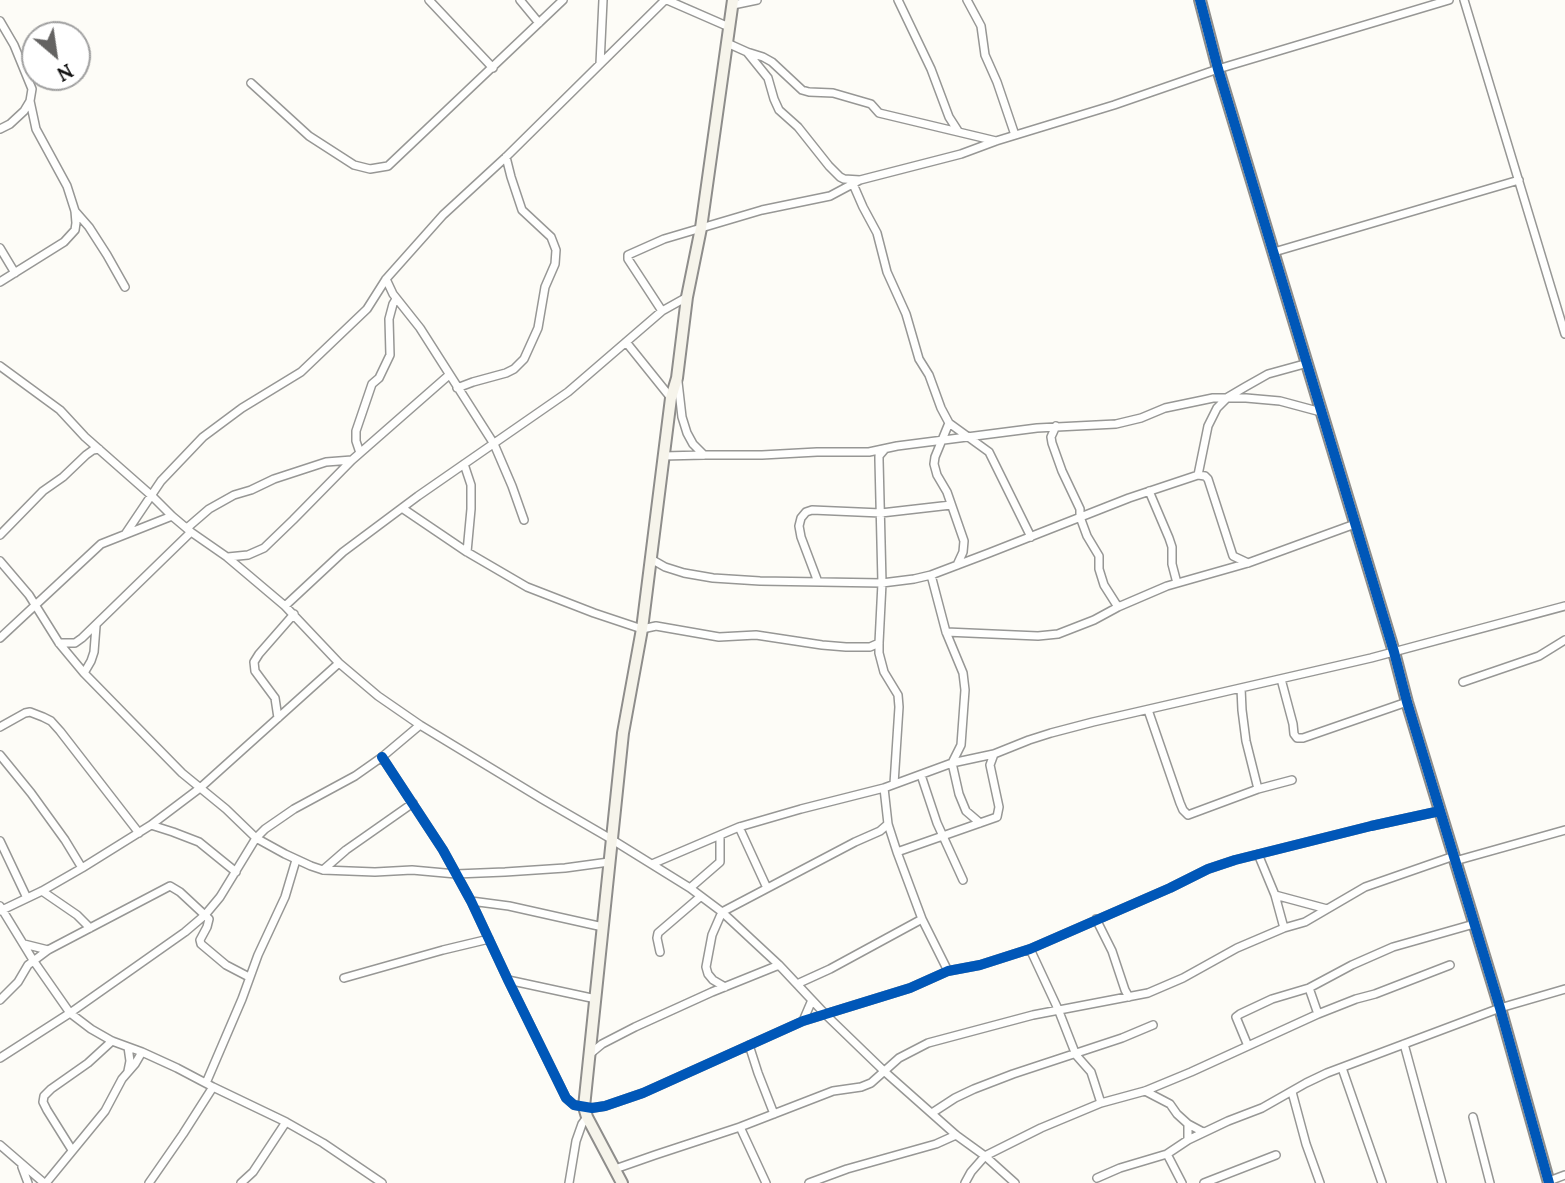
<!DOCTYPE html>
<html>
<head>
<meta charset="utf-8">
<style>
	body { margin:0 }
	#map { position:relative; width:1565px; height:1183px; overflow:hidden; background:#fdfcf7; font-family:Lora,serif }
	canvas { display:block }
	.north { position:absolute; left:21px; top:21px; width:70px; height:70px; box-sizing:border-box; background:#fff; border:2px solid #a0a0a0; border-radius:50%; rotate:151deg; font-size:19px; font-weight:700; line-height:28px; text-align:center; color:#111 }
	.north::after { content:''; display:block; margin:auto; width:24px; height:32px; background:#646362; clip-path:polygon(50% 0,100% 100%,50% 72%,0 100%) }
</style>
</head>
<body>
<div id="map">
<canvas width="1565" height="1183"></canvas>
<div class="north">N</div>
</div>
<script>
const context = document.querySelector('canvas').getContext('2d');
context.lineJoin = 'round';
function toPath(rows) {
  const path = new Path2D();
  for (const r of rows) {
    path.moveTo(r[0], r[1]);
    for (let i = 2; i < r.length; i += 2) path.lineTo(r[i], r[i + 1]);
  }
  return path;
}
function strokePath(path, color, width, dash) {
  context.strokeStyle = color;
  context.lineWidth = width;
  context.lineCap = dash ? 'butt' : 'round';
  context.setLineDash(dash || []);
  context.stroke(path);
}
const street = toPath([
	[429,0,493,68],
	[520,0,539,23],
	[667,0,729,27],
	[898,0,931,69,949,117,958,131],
	[967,0,981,26,985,55,997,82,1015,135],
	[1464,0,1565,334],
	[733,5,757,0],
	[0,21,14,45,32,89,30,101,24,111,10,124,0,129],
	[727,43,747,52,763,57,772,62,802,90,809,92,833,93,871,104,879,113,996,141],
	[747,52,768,78,774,99,779,110,798,127,829,166,840,177,844,179,860,180],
	[600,64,603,0],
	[251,83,309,136,354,165,370,169,388,166,563,0],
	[853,184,863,207,877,233,887,272,906,314,919,359,929,375,941,408,949,423,989,452,1031,537],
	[75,211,89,227,107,255,125,287],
	[0,248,15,273],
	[1274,252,1519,180],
	[386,279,393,294,420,328,494,444,512,486,524,520],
	[0,282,64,242,75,230,76,223,75,211,67,186,36,129,30,101],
	[662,311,628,259,628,255,664,239,762,210,830,196,860,180,961,154,996,141,1114,105,1218,69,1449,0],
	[626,342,671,398],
	[0,366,60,410,85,437,152,496,172,516,191,532,227,557,285,606,339,663,378,696,420,725,542,799,611,839,690,888,722,912,779,965,826,1015,885,1072,956,1135,985,1156,1015,1183],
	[678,382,682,417,687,433,693,444,704,455],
	[457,388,473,382,506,373,514,369,524,359,538,328,545,287,555,264,556,250,551,237,522,210,511,177,506,157],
	[949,423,935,457,934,464,937,475,947,492,964,541,963,552,957,565],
	[1056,426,1051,437,1052,443,1062,471,1080,509,1080,517,1087,536,1099,556,1099,569,1104,585,1118,607],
	[885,449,879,456,879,460,882,583,879,643,879,653,884,672,898,695,899,707,894,784],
	[360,453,356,441,356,431,372,384,379,378,390,355,389,319,393,304,396,299],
	[663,456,704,455,762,455,817,452,869,452,897,446,1037,428,1116,424,1141,418,1165,408,1213,398,1246,398,1280,401,1321,412],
	[464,464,471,485,471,509,467,552],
	[1198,475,1208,426,1217,408,1228,397,1245,387,1268,374,1308,363],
	[1149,491,1169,538,1172,547,1172,564,1177,583],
	[402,508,467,552,527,587,594,613,642,629,656,626,719,637,756,635,822,645,846,647,870,647,879,643],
	[187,528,209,509,234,495,251,490,274,479,326,462,352,460],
	[126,533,161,481,203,437,242,408,301,372,367,309,386,279,443,215,506,157,665,0],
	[0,535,43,491,63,477,86,455,93,450,99,449],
	[228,557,248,555,264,548,293,520,352,460,449,375],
	[651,559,665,567,684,573,713,578,760,581,882,583,914,579,931,575,989,553,1129,498,1198,475,1205,476,1208,479,1233,556,1248,563],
	[0,561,29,595,59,643,84,673,131,721,182,773,226,809,256,838,285,854,311,866,323,870,375,872,412,870,456,874,505,872,565,868,609,862],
	[931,575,946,632,963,673,965,690,961,745,952,763,959,794,966,811,980,823],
	[818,582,801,537,799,526,801,518,806,512,812,510,881,513,951,505],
	[285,606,343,552,418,496,568,392,662,311,687,297],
	[946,632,1038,636,1058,634,1094,620,1118,607,1167,586,1248,563,1355,524],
	[0,638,101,544,172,516],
	[59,643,75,643,82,638,191,532],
	[84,673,91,661,94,652,96,626],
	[1281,679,1293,724,1294,734,1297,738,1303,738,1407,702],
	[1463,682,1539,656,1565,640],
	[1241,688,1242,710,1246,741,1258,789],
	[1148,710,1180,803,1183,810,1188,815,1258,789,1292,780],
	[278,718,275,698,255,671,254,662,259,654,294,614],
	[0,727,25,713,30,712,43,717,51,721,60,731,139,833],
	[0,755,31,793,65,840,82,868],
	[382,757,443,850,471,901,508,980,566,1098,574,1105,592,1108,605,1106,643,1093,803,1021,910,988,948,971,980,965,1030,949,1170,888,1208,869,1235,860,1371,826,1440,811],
	[921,775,937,823,963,880],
	[884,788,888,824,897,852,922,919,948,971],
	[151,825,173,832,199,842,236,872],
	[739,827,767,888],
	[0,841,27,898],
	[897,852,997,817,999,807,990,765,994,754],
	[1258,854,1275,895,1284,928],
	[1455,861,1565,830],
	[652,864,739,827,801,809,884,788,952,763,994,754,1029,740,1051,733,1093,722,1371,658,1565,606],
	[323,870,346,850,413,803],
	[690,888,720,862,720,836],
	[42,891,77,915,90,928],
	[1275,895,1327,909],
	[471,901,509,906,603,927],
	[0,906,33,960,70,1013,91,1029,112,1041,142,1052,177,1068,213,1087,286,1122,323,1143,382,1183],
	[0,911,42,891,82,868,151,825,200,788,339,663],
	[1096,919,1112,951,1125,990,1129,997],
	[24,944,48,950],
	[1030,949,1058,1009,1076,1055,1091,1072,1101,1103],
	[660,952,657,938,658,933,700,897],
	[344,978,443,950,489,939],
	[508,980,596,999],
	[797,984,830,969,922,919],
	[725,987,713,980,708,974,706,967,712,935,722,912,855,842,880,831,888,824],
	[1309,988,1318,1014],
	[0,1000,18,982,28,965,48,950,170,886,180,892,209,919,207,927,200,940,201,944,226,965,249,977],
	[803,1021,812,1000],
	[1404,1044,1442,1183],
	[749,1045,758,1073,774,1114],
	[1248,1046,1236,1017,1240,1014,1272,999,1309,988,1352,965,1393,947,1474,924],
	[128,1047,130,1061,128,1071],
	[590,1054,602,1044,635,1027,712,992,779,965],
	[0,1058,70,1013,185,932,205,915,220,897,256,838,265,829,294,809,355,776,382,757,420,725],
	[1342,1068,1382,1183],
	[206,1083,242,999,258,955,285,897,296,860],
	[1145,1091,1170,1104,1177,1114,1188,1124],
	[1292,1092,1306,1144,1320,1183],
	[932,1113,955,1098,974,1089,1013,1074,1122,1038,1153,1025],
	[1473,1117,1490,1183],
	[740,1127,766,1183],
	[1188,1140,1188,1124,1203,1132],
	[0,1145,44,1183],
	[72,1150,47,1110,43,1102,44,1096,51,1089,88,1063,112,1041],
	[1167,1154,1182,1183],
	[22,1167,28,1183],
	[615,1169,655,1155,740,1127,833,1091,861,1087,871,1083,899,1058,928,1043,1033,1015,1148,993,1183,978,1237,948,1284,928,1305,922,1365,887,1454,856],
	[1097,1178,1120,1168,1167,1154,1188,1140,1228,1121,1262,1108,1306,1083,1327,1073,1500,1008,1565,989],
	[1549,1181,1565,1175],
	[46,1183,105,1111,122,1079,135,1064,142,1052],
	[149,1183,183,1134,213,1087],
	[241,1183,253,1172,286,1122],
	[569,1183,576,1141,582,1124,587,1117],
	[809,1183,847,1169,936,1144,956,1135],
	[965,1183,971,1172,985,1156,1041,1128,1101,1103,1145,1091,1191,1072,1318,1014,1356,999,1375,994,1450,965],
	[1204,1183,1276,1155]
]);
const secondary = toPath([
	[1200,0,1218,69,1394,652,1407,702,1500,1008,1549,1183],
	[622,1183,587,1117,584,1107,623,733,642,629,671,398,677,378,687,297,701,228,733,0]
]);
strokePath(street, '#979795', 10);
strokePath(secondary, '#8e8d8b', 14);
strokePath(street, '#fffffe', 7);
strokePath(secondary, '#f6f4eb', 10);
strokePath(toPath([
	[1200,0,1218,69,1394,652,1407,702,1500,1008,1549,1183],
	[382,757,443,850,471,901,508,980,566,1098,574,1105,592,1108,605,1106,643,1093,803,1021,910,988,948,971,980,965,1030,949,1170,888,1208,869,1235,860,1371,826,1440,811]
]), '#0057b8', 10);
</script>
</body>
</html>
